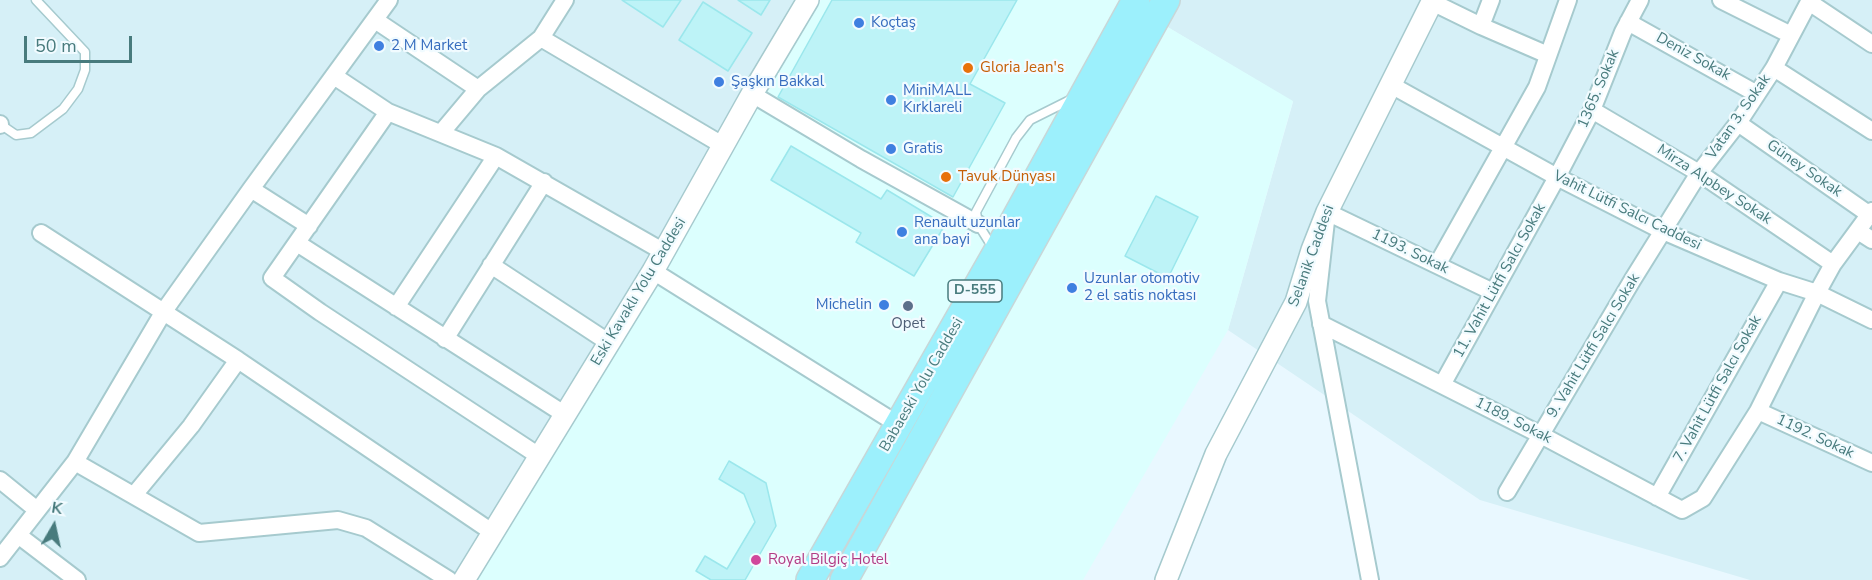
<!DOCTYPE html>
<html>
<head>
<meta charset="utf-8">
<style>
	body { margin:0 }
	#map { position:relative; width:1872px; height:580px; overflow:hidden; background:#e9f8ff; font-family:"Nunito Sans",sans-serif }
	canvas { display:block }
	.north { position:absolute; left:24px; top:496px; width:60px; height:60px; -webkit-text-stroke:4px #f1fbff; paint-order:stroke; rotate:9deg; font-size:16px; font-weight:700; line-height:24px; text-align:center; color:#487b7d }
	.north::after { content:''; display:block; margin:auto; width:21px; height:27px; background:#487b7d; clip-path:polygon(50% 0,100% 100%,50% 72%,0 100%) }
	.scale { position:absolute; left:24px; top:36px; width:108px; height:27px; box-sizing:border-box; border:3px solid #487b7d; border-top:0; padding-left:8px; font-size:18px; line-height:21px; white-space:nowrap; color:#487b7d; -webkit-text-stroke:4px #f1fbff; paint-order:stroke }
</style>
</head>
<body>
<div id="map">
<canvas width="1872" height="580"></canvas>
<div class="north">K</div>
<div class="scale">50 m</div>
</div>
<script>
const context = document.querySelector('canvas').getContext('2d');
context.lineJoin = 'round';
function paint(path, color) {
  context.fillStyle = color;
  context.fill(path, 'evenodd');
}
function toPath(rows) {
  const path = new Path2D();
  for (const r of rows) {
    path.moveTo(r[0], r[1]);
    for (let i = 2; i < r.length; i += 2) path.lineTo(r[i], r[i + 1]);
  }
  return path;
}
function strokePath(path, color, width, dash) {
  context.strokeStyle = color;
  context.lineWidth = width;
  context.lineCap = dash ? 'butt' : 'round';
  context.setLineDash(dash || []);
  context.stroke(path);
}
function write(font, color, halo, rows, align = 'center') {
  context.font = font + ' "Nunito Sans",sans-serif';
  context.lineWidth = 4.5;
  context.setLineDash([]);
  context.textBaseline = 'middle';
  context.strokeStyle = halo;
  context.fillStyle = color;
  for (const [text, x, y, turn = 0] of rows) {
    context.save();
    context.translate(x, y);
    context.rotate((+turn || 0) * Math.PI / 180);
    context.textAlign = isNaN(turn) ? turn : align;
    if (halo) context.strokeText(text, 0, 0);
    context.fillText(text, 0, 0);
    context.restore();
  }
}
paint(toPath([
	[0,0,799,0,464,580,0,580],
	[1122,0,1872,0,1872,580,1750,580,1480,500,1228,330,1293,102]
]), '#d6f0f7');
paint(toPath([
	[821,0,1122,0,1293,101,1228,330,1083,580,465,580,564,414,758,106]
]), '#dcfffe');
const building = toPath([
	[622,0,681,0,663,27,622,0],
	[738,0,770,0,761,15,738,0],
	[832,0,1017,0,970,84,1005,103,953,197,778,97,832,0],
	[703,2,752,33,728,71,679,40,703,2],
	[791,146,881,199,887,190,945,225,914,276,856,242,861,233,771,180,791,146],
	[1156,196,1198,217,1168,278,1125,256,1156,196],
	[729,461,766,483,776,526,745,580,711,580,696,571,705,556,727,569,755,522,744,494,719,479,729,461]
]);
paint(building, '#bdf3f7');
strokePath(building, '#9be7ec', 1.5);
const service = toPath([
	[0,124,16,135,31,133,63,109,78,89,85,70,85,52,36,0],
	[993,248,978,224,976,212,1016,138,1030,120,1072,99]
]);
const minor = toPath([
	[565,0,541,38,724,146],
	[1721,0,1791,35],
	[1432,2,1481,26,1548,55],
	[1809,2,1872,44],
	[375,20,478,89,441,133],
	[1628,22,1757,94],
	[1481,26,1491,0],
	[1774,68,1872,131],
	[334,76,388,112,496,156,664,252],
	[1391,85,1557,177,1663,231,1779,281,1817,293,1872,320],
	[478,89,541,38],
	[752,94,861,159,978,224],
	[1592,110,1699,173,1833,264],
	[388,112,272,278,320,312,539,456],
	[1738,123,1870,215],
	[0,125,0,124],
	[251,189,309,226],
	[1858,231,1872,240],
	[41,233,238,360,492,532],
	[297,243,564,414],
	[491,265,608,342],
	[1437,265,1537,87,1568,0],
	[653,271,899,425],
	[396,307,496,156],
	[1321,324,1541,435,1682,510,1703,498,1758,411,1817,293,1833,264,1872,211],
	[445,339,544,182],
	[1442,385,1557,177,1592,110,1623,32,1640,0],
	[1758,411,1872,463],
	[75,462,199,533,338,520,366,528,449,580],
	[0,480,37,510],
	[1507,492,1633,279,1699,173,1738,123,1774,68,1810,0],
	[134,495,191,426,238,360],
	[1657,497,1779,281],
	[18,535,77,580],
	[0,558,75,462,164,311,251,189,389,0],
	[1370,580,1317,301,1327,212,1493,292]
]);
const tertiary = toPath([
	[464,580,653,271,752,94,808,0],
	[1166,580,1216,454,1296,302,1312,250,1327,212,1433,0]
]);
const trunk = toPath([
	[810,580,996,254,1136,0],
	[844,580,1166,0]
]);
strokePath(service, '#a6cace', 11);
strokePath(minor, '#a6cace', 20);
strokePath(tertiary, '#a6cace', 24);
strokePath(trunk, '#c8d7d8', 30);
strokePath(service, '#fff', 8);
strokePath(minor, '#fff', 16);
strokePath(tertiary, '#fff', 21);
strokePath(trunk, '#9cf0fc', 27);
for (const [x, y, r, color] of [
	[859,23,6,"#3f7fe0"],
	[379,46,6,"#3f7fe0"],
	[968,68,6,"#e8710a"],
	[719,82,6,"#3f7fe0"],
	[891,100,6,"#3f7fe0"],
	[891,149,6,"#3f7fe0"],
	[946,177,6,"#e8710a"],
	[902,232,6,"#3f7fe0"],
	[1072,288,6,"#3f7fe0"],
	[884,305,6,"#3f7fe0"],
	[908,306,6,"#5c6f8a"],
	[756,560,6,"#d1479c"]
]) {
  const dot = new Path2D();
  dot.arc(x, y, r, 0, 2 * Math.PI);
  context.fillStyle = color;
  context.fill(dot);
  strokePath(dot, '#f1fbff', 2);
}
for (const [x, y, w] of [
	[975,291,54]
]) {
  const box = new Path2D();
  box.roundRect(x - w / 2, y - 11, w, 22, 4.5);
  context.fillStyle = '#f1fbff';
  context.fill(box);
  strokePath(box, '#487b7d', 1.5);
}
write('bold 14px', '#487b7d', null, [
	["D-555",975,291]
]);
write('15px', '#366cbe', '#f1fbff', [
	["Koçtaş",871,23],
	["2 M Market",391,46],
	["Şaşkın Bakkal",731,82],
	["MiniMALL",903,91],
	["Kırklareli",903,108],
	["Gratis",903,149],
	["Renault uzunlar",914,223],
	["ana bayi",914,240],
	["Uzunlar otomotiv",1084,279],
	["2 el satis noktası",1084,296],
	["Michelin",872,305,"right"]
], 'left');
write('15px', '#487b7d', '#f1fbff', [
	["Deniz Sokak",1693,57,29],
	["1365. Sokak",1599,89,-67],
	["Vatan 3. Sokak",1739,117,-55],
	["Güney Sokak",1804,169,35],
	["Mirza Alpbey Sokak",1714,185,33],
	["Vahit Lütfi Salcı Caddesi",1627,211,26],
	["1193. Sokak",1410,252,26],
	["Selanik Caddesi",1312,256,-70],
	["11. Vahit Lütfi Salcı Sokak",1500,281,-61],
	["Eski Kavaklı Yolu Caddesi",639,292,-59],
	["9. Vahit Lütfi Salcı Sokak",1594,346,-59],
	["Babaeski Yolu Caddesi",922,385,-60],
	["7. Vahit Lütfi Salcı Sokak",1718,389,-61],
	["1189. Sokak",1513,421,27],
	["1192. Sokak",1815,437,25]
]);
write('15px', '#c56008', '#f1fbff', [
	["Gloria Jean's",980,68],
	["Tavuk Dünyası",958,177]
], 'left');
write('15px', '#4e5e75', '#f1fbff', [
	["Opet",908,324]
]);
write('15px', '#b23c85', '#f1fbff', [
	["Royal Bilgiç Hotel",768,560]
], 'left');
</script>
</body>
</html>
